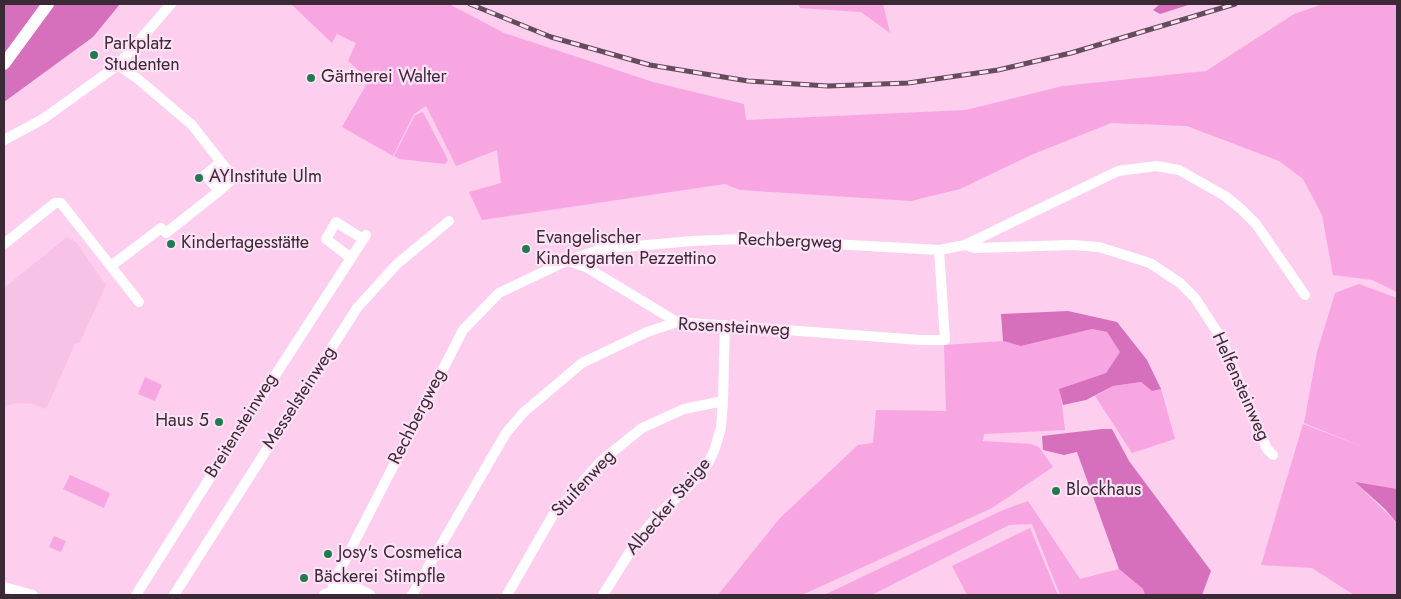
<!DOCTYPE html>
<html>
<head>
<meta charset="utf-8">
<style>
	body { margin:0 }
	#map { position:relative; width:1401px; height:599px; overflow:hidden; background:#fdceee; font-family:Jost,sans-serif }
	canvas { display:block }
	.frame { position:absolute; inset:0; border:5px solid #3b2936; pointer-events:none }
</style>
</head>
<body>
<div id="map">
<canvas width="1401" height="599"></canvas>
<div class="frame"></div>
</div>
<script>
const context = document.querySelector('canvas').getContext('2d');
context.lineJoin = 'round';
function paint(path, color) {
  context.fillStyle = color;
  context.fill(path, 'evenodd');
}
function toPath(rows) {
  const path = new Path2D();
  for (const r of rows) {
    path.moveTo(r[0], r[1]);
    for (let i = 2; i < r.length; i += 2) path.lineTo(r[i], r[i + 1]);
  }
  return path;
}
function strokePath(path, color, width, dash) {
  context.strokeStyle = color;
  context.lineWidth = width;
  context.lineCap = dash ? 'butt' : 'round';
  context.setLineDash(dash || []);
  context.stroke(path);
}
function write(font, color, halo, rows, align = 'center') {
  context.font = font + ' Jost,sans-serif';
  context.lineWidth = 4.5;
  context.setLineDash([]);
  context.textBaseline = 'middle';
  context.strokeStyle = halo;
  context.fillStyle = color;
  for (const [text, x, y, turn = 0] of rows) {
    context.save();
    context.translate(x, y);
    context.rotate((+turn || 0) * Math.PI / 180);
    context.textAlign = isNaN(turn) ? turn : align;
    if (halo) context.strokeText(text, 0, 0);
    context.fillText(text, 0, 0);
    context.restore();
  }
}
paint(toPath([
	[67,237,76,242,106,285,80,342,75,344,46,409,32,404,18,403,4,406,4,288]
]), '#f8c2e7');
paint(toPath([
	[291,4,449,4,504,33,547,47,653,82,744,104,746,120,966,110,1063,86,1206,71,1294,14,1323,4,1397,4,1397,292,1372,280,1333,275,1322,215,1303,179,1279,161,1187,126,1111,123,1031,155,960,189,911,201,740,190,725,184,482,220,469,192,501,183,497,150,456,166,426,106,414,114,393,156,342,127,369,80,348,61,356,43,337,34,332,43],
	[798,4,883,4,890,33,861,12,800,8],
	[423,112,448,160,445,164,399,159,394,156,415,115],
	[1359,284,1397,298,1397,489,1356,483,1397,523,1397,595,1354,595,1312,568,1261,565,1303,424,1363,447,1304,423,1317,352,1335,293],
	[1092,329,1107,332,1121,352,1106,373,1060,389,1065,430,984,434,983,441,1031,444,1039,447,1053,467,992,508,802,595,718,595,780,518,858,445,873,443,876,410,946,411,944,345,1003,341,1021,346],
	[145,377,162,385,155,401,138,394],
	[1141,382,1152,391,1161,389,1175,439,1132,453,1095,396,1113,386],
	[70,475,110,493,104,508,63,489],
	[1028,501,1080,579,1119,569,1143,589,1145,595,1060,595,1032,524,1009,525,872,595,824,595,1003,510],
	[1030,528,1058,595,967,595,952,566],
	[54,536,66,541,61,552,49,547]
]), '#f8a6e1');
paint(toPath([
	[4,4,120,4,93,37,4,102],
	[1160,4,1191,4,1160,14,1153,10],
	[1068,311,1117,322,1147,360,1161,389,1152,391,1141,382,1113,386,1086,400,1063,405,1059,389,1106,373,1120,352,1107,332,1092,329,1021,346,1003,341,1001,314],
	[1102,429,1112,429,1129,461,1211,571,1202,595,1145,595,1143,589,1119,569,1077,452,1064,455,1043,450,1042,436],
	[1355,482,1397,489,1397,523,1385,509]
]), '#d66fbc');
strokePath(toPath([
	[118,65,138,79,192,125,221,162],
	[4,140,43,119,118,65,171,4],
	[4,244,55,203,61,203,139,302],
	[965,245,975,248,1072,245,1099,247,1150,263,1180,283,1195,298,1221,338,1267,449,1273,455],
	[351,258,326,239,336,222,363,239],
	[569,261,586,267,677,322],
	[111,266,161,228,166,233,219,191,234,178,221,162,205,175,219,191],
	[4,587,33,595],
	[136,595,252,411,366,235],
	[174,595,357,308,397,264,449,221],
	[330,595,338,574,463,330,499,293,562,263,601,249,693,241,743,239,939,250,965,245,1118,171,1156,166,1179,170,1225,196,1241,209,1256,224,1305,295],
	[412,595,506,433,524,412,582,363,647,332,677,322,921,340,945,340,939,250],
	[507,595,553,515,601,461,642,428,684,409,723,401],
	[603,595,636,542,658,515,690,485,707,465,714,451,721,428,723,401,725,325]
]), '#fff', 10);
strokePath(toPath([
	[4,64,48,4],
	[325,595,346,589,359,590,369,595]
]), '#fff', 12);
const rail = toPath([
	[470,4,551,37,650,65,748,81,828,86,908,83,998,70,1071,53,1235,4]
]);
strokePath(rail, '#644c5d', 5);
strokePath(rail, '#fee2f5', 3, [9]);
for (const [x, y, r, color] of [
	[94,55,5,"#227b50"],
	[311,78,5,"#227b50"],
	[199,178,5,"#227b50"],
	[171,244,5,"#227b50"],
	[526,249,5,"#227b50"],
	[219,422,5,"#227b50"],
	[1056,491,5,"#227b50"],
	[328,554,5,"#227b50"],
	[304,578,5,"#227b50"]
]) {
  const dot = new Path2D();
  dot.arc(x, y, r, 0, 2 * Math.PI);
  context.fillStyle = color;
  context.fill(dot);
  strokePath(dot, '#fee2f5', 2);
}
write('18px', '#3b2936', '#fee2f5', [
	["Parkplatz",104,45],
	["Studenten",104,66],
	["Gärtnerei Walter",321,78],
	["AYInstitute Ulm",209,178],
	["Evangelischer",536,239],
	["Kindergarten Pezzettino",536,260],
	["Kindertagesstätte",181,244],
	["Haus 5",209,422,"right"],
	["Blockhaus",1066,491],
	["Josy's Cosmetica",338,554],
	["Bäckerei Stimpfle",314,578]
], 'left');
write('18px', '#3b2936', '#fee2f5', [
	["Rechbergweg",790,242,2],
	["Rosensteinweg",734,328,3],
	["Helfensteinweg",1240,387,66],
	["Messelsteinweg",300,398,-57],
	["Rechbergweg",418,417,-63],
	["Breitensteinweg",242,426,-58],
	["Stuifenweg",584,484,-47],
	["Albecker Steige",669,507,-50]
]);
</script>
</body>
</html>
